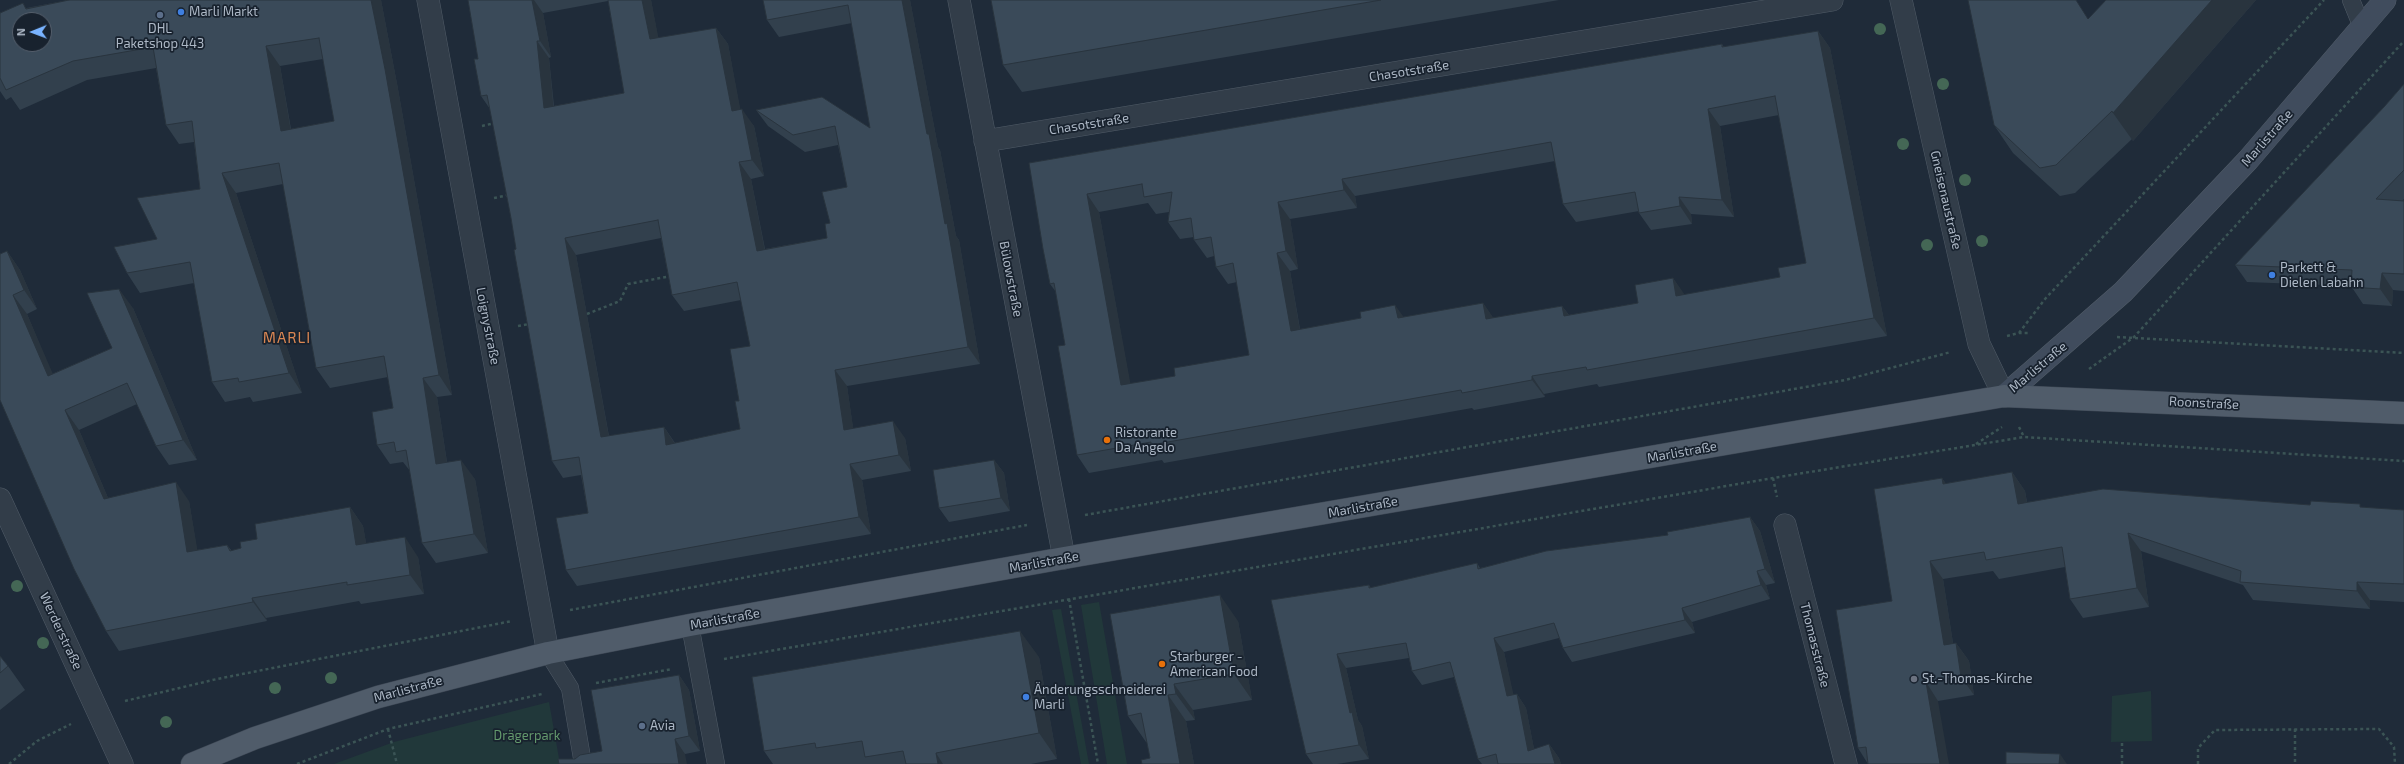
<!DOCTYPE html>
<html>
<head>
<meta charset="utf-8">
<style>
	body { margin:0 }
	#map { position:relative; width:2404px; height:764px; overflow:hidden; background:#1f2b39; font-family:"Exo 2",sans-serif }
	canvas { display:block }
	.north { position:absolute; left:12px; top:12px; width:40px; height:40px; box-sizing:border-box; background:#18222e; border:1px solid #545e6b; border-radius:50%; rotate:269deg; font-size:11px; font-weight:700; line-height:16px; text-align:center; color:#adb8c6 }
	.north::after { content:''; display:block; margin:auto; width:14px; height:18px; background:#79b3ff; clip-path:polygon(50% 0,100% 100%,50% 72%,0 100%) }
</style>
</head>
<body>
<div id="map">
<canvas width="2404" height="764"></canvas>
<div class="north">N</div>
</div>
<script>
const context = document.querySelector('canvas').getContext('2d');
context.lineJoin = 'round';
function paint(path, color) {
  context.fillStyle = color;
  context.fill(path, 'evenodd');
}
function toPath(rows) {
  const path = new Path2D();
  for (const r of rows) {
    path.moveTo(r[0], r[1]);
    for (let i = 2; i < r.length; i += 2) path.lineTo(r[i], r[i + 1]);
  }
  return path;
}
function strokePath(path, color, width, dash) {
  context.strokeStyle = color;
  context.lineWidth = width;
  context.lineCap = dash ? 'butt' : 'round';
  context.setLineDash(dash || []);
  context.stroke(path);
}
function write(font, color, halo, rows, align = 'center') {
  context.font = font + ' "Exo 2",sans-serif';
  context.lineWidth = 3.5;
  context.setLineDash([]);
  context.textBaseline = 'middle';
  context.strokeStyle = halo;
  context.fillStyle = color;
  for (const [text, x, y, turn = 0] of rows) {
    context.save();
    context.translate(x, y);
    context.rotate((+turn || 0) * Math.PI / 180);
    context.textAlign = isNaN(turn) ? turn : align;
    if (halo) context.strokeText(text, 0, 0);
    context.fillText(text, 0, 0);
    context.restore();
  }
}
paint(toPath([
	[1099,602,1127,764,1107,764,1081,605],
	[1061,609,1089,764,1081,764,1052,610],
	[2151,691,2152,741,2111,742,2112,696],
	[549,702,560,764,334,764,394,742]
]), '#21383a');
const lane = toPath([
	[2351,0,2362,27],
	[690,625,716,764],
	[548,653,570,688,583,764]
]);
const street = toPath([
	[428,0,548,653],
	[959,0,1064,558],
	[1901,0,1979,344,2004,396],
	[985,141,1832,0],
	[0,499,122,764],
	[1785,525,1846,764]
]);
const secondary = toPath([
	[2004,396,2123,292,2248,160,2385,0]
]);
const primary = toPath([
	[192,764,255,738,378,697,548,653,690,625,1064,558,2004,396,2404,413]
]);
strokePath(lane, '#505b67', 18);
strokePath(street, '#505b67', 23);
strokePath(secondary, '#505b67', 23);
strokePath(primary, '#3c4653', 23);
strokePath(toPath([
	[482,126,495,123],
	[494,198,509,195],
	[587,314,620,301,628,284,671,276],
	[518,326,529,324],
	[2019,333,2045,299,2324,0],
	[2007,336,2019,333,2030,333],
	[2117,337,2404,353],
	[2089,369,2134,337,2404,41],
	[2019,427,2024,437],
	[1976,444,2002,427],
	[1773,478,1777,497],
	[1085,515,1845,380,1951,352],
	[1069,599,1098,764],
	[570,610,1027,525],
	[724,659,1773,478,2024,437,2404,461],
	[596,683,672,669],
	[125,701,217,679,512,621],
	[388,729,397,764],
	[2295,729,2295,764],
	[9,764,37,741,71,724],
	[297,764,388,729,542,694],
	[2122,764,2122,741],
	[2198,764,2198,748,2215,730,2379,729,2394,747,2395,764]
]), '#3b5455', 2.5, [3, 3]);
strokePath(lane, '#323d49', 17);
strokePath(street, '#323d49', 22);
strokePath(secondary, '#404c5d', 22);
strokePath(primary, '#505c6a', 22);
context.fillStyle = '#446755';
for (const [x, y] of [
	[1880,29],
	[1943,84],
	[1903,144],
	[1965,180],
	[1982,241],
	[1927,245],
	[17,586],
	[43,643],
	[331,678],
	[275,688],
	[166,722]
]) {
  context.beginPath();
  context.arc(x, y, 6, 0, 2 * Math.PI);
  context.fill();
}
paint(toPath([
	[69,0,381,0,398,89,452,395,437,397,447,462,475,479,488,553,436,563,422,543,410,471,403,462,390,464,377,445,393,408,388,377,330,388,316,368,283,184,236,193,302,393,253,402,250,397,225,402,212,382,194,283,140,293,127,273,200,189,194,142,179,144,166,125,156,68,87,80,20,110,11,97,6,100,0,91,0,13],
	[323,59,334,121,291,129,280,66],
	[468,0,651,0,658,38,716,28,728,44,740,110,754,126,764,176,751,179,765,249,827,238,830,223,847,187,838,145,805,152,768,126,756,110,870,128,852,23,779,37,767,20,763,0,910,0,938,147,940,150,956,236,959,240,980,364,847,386,853,428,905,438,911,471,862,480,871,534,577,586,566,570,588,513,581,475,563,478,552,461,511,218,490,109,481,96,478,59],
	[608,1,624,93,554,106,549,58,551,57,543,13],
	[661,238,672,295,684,311,741,300,750,346,739,401,740,429,675,443,664,427,609,436,576,255],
	[991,0,1559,0,1022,92,1003,65],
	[2106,0,2256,0,2133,141,2132,139,2075,193,2060,196,2013,153,1994,125],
	[1818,31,1830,48,1887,336,1599,387,1597,384,1544,394,1545,397,1474,410,1472,408,1164,463,1162,460,1089,473,1077,455,1065,345,1056,292,1050,284,1029,163,1722,44,1724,47],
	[1779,115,1806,263,1780,277,1684,295,1673,278,1638,303,1569,315,1562,306,1493,318,1483,303,1404,317,1300,329,1290,271,1298,269,1290,219,1357,208,1355,196,1555,161,1563,204,1576,222,1639,211,1639,213,1651,230,1692,224,1691,214,1734,217,1720,126],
	[1148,203,1156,214,1169,212,1168,222,1180,239,1194,237,1194,240,1207,258,1214,256,1216,267,1228,284,1237,282,1249,355,1175,376,1130,384,1099,212],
	[2404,84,2404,199,2403,200,2404,201,2404,291,2393,290,2392,306,2363,304,2351,286,2247,282,2235,265,2384,107],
	[7,251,20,270,37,309,27,314,52,374,112,348,133,308,197,460,169,465,156,446,137,404,79,430,108,498,189,501,197,550,227,545,232,551,241,548,257,539,350,507,363,526,366,543,418,557,424,594,361,604,359,601,266,618,267,621,119,651,106,631,0,254],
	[994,460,1004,473,1010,511,949,522,939,508],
	[2012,472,2025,491,2027,502,2310,505,2404,510,2404,602,2370,600,2370,609,2253,600,2243,585,2141,551,2149,607,2083,618,2070,599,2065,567,1999,579,1993,571,1943,579,1953,643,1956,643,1969,661,1974,695,1938,701,1868,764,1858,748,1892,601,1942,478,1946,484],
	[1750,517,1760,531,1775,583,1766,585,1770,599,1692,622,1695,633,1572,662,1563,648,1559,638,1504,652,1513,695,1517,694,1526,708,1534,749,1549,744,1559,758,1561,764,1482,764,1478,759,1454,677,1422,685,1412,671,1409,658,1346,668,1358,720,1362,726,1369,759,1337,764,1313,764,1306,754,1271,600,1369,585,1371,588,1477,563,1480,568,1668,535],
	[1238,621,1252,700,1193,710,1195,720,1186,721,1194,764,1142,764,1150,758,1147,742,1146,742,1128,716],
	[0,656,8,666,25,690,0,710],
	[1039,657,1057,759,1031,764,773,764,764,751],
	[679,675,689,690,700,751,685,754,575,759,602,751]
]), '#32404d');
paint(toPath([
	[371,0,381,0,398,89,452,395,439,375],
	[532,0,534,0,543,13,551,57,540,41],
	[642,0,651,0,662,56,650,39],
	[902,0,910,0,938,147,940,150,956,236,959,240,980,364,968,347,927,134],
	[2212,0,2256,0,2133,141,2113,113],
	[716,28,728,44,744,128,732,111],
	[1818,31,1830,48,1887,336,1874,318],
	[537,41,549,58,555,124,544,108],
	[266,46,280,66,294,150,281,131],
	[742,109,754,126,764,176,752,160],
	[1708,109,1720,126,1734,217,1722,200],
	[739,162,751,179,768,267,757,251],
	[222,173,236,193,302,393,289,373],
	[1342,179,1355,196,1357,208,1344,190],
	[1087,194,1099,212,1134,403,1121,385],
	[1679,197,1691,214,1692,224,1680,206],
	[1278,202,1290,219,1298,269,1286,251],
	[565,238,576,255,612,454,601,437],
	[7,251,20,270,37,309,24,290],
	[1277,253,1290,271,1303,349,1291,331],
	[2382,273,2393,290,2392,306,2380,289],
	[1673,278,1685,295,1676,296],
	[119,289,133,308,197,460,183,440],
	[13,295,27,314,62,395,48,376],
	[1483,303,1495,320,1486,319],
	[1395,305,1408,323,1398,318],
	[1562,306,1575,323,1564,316],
	[835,370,847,386,856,447,844,430],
	[1532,376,1544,394,1545,397,1532,380],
	[423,378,437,397,450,483,436,464],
	[65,410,79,430,117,519,104,499],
	[893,421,905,438,911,471,899,455],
	[664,427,675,444,666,445],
	[461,460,475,479,488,553,474,534],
	[994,460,1004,473,1010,511,1001,498],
	[850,464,862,480,871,534,859,517],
	[2012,472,2025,491,2030,522,2018,504],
	[1942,478,1955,497,1943,484],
	[176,482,189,501,201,571,187,552],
	[350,507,363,526,370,564,356,545],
	[1750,517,1760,531,1775,583,1765,569],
	[2128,533,2141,551,2149,607,2137,588],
	[405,537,418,557,424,594,410,575],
	[1930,561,1943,579,1956,663,1944,645],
	[1757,571,1766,585,1770,599,1761,585],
	[2357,582,2370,600,2370,609,2357,591],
	[1220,595,1238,621,1252,700,1234,674],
	[252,598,266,618,267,621,253,602],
	[1682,608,1692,622,1695,633,1685,620],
	[1020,631,1039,657,1057,759,1039,733],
	[1494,638,1504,652,1517,710,1507,696],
	[1956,643,1969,661,1974,695,1961,677],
	[1337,654,1346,668,1358,720,1362,726,1369,759,1359,745,1350,713],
	[679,675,689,690,700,751,689,736],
	[1926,682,1938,701,1949,764,1940,764],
	[1174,684,1193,710,1195,720,1176,694],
	[1517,694,1526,708,1537,764,1528,751],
	[1168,695,1186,721,1194,764,1180,764],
	[675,739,685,754,687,764,679,764],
	[1549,744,1559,758,1561,764,1555,764],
	[936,753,943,764,938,764],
	[2060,754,2067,764,2059,764]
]), '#29343e');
const building = toPath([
	[69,0,371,0,385,69,439,375,423,378,436,464,461,460,474,534,422,543,406,450,396,452,394,442,377,445,372,412,393,408,384,356,316,368,279,163,222,173,289,373,239,382,238,378,212,382,190,262,127,273,114,247,157,239,137,198,200,189,192,121,166,125,153,47,73,61,6,90,0,78,0,13,23,3,26,9,69,0],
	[20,20,44,20,44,44,20,44,20,20],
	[319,38,334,121,281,131,266,46,319,38],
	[468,0,532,0,540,41,537,41,544,108,624,93,608,0,642,0,650,39,716,28,732,111,742,109,752,160,739,162,757,251,827,238,825,224,830,223,822,192,847,187,835,126,793,135,756,110,822,97,870,128,848,5,767,20,763,0,902,0,927,134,929,134,945,224,947,223,968,347,835,370,844,430,893,421,899,455,850,464,859,517,566,570,556,518,588,513,579,457,552,461,514,250,516,249,511,218,487,95,481,96,474,59,478,59,468,0],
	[658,220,672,295,737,282,750,346,730,349,739,401,735,401,740,429,666,445,664,427,601,437,565,238,658,220],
	[991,0,1381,0,1003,65,991,0],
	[1968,0,2076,0,2088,19,2106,0,2212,0,2113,113,2112,111,2056,165,2040,168,1994,125,1968,0],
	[1818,31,1874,318,1587,370,1586,367,1532,376,1532,380,1462,393,1461,390,1151,445,1151,442,1077,455,1058,346,1065,345,1054,283,1050,284,1043,249,1029,163,1722,44,1722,47,1818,31],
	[1775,96,1806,263,1778,268,1780,277,1676,296,1673,278,1635,285,1638,303,1564,316,1562,306,1486,319,1483,303,1398,318,1395,305,1360,312,1361,318,1291,331,1277,253,1286,251,1278,202,1344,190,1342,179,1551,142,1563,204,1635,192,1639,213,1680,206,1679,197,1722,200,1708,109,1775,96],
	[1142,184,1144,197,1172,192,1168,222,1191,218,1194,240,1211,237,1216,267,1233,263,1249,355,1174,368,1175,376,1121,385,1087,194,1142,184],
	[2404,84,2404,170,2376,199,2404,201,2404,274,2382,273,2380,289,2351,287,2352,270,2235,265,2384,107,2404,84],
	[7,251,24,290,13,295,48,376,112,348,87,293,119,289,183,440,156,446,127,383,65,410,104,499,176,482,187,552,227,545,230,551,241,548,240,542,257,539,255,524,350,507,356,545,405,537,410,575,347,585,347,582,252,598,253,602,106,631,74,569,0,400,0,254,7,251],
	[994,460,1001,498,939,508,933,470,994,460],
	[2012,472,2018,504,2103,489,2310,505,2311,501,2360,504,2360,507,2404,510,2404,584,2357,582,2357,591,2240,582,2241,571,2128,533,2137,588,2070,599,2062,547,1986,560,1984,552,1930,561,1944,645,1956,643,1961,677,1926,682,1940,764,1868,764,1866,747,1858,748,1836,610,1892,601,1874,489,1942,478,1943,484,2012,472],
	[1750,517,1765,569,1757,571,1761,585,1682,608,1685,620,1563,648,1554,623,1494,638,1507,696,1517,694,1528,751,1549,744,1555,764,1498,764,1496,754,1478,759,1450,662,1412,671,1406,643,1337,654,1350,713,1352,712,1359,745,1306,754,1271,600,1369,585,1369,588,1477,563,1478,569,1546,551,1668,535,1667,532,1750,517],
	[1220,595,1234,674,1174,684,1176,694,1168,695,1180,764,1142,764,1141,760,1150,758,1141,713,1128,716,1110,614,1220,595],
	[1020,631,1039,733,936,753,938,764,906,764,903,751,865,757,862,741,816,748,815,743,764,751,752,677,1020,631],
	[0,656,8,666,0,673,0,656],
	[679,675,689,736,675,739,679,764,559,764,558,759,575,759,580,755,602,751,591,690,679,675],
	[2006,752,2060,754,2059,764,2006,764,2006,752]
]);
paint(building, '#3a4a59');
strokePath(building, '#29343e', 1);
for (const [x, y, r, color] of [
	[181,12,4,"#3f7fe0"],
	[160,15,4,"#5c6f8a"],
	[2272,275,4,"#3f7fe0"],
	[1107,440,4,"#e8710a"],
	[1162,664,4,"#e8710a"],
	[1914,679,4,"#6b7280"],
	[1026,697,4,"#3f7fe0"],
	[642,726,4,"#5c6f8a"]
]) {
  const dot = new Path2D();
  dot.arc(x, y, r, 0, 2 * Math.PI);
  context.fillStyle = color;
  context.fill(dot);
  strokePath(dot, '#18222e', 1.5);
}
write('13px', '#adb8c6', '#18222e', [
	["Marli Markt",189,12],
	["DHL",160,29,"center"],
	["Paketshop 443",160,44,"center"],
	["Parkett &",2280,268],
	["Dielen Labahn",2280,283],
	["Ristorante",1115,433],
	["Da Angelo",1115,448],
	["Starburger -",1170,657],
	["American Food",1170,672],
	["St.-Thomas-Kirche",1922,679],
	["Änderungsschneiderei",1034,690],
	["Marli",1034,705],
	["Avia",650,726]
], 'left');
write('13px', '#adb8c6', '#18222e', [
	["Chasotstraße",1409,71,-9],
	["Chasotstraße",1089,124,-9],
	["Marlistraße",2267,138,-49],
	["Gneisenaustraße",1946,200,77],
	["Bülowstraße",1011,279,79],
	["Loignystraße",488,326,79],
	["Marlistraße",2038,367,-40],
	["Roonstraße",2204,403,3],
	["Marlistraße",1682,452,-10],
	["Marlistraße",1363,507,-10],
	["Marlistraße",1044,562,-10],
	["Marlistraße",725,619,-10],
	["Werderstraße",61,631,65],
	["Thomasstraße",1815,645,76],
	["Marlistraße",408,689,-15]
]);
write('13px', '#63986c', '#18222e', [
	["Drägerpark",527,736]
]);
context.letterSpacing = '1px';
write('15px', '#db8753', '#18222e', [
	["MARLI",287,338]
]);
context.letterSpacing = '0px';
</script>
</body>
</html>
